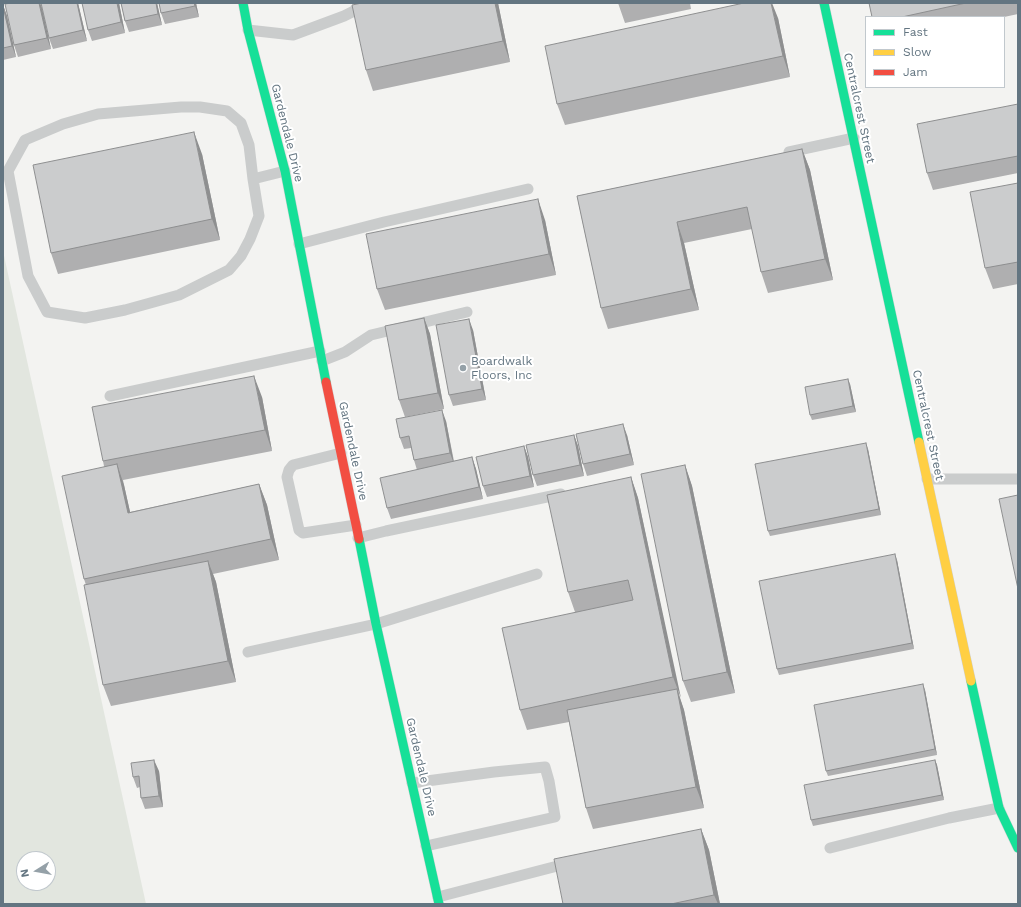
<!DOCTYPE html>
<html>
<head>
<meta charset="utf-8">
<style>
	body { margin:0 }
	#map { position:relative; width:1021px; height:907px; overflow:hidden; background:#f3f3f1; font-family:"Work Sans",sans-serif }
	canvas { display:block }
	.frame { position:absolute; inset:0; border:4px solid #637581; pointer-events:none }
	.legend { position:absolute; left:865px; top:16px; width:140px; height:72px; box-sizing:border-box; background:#fff; border:1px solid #c1c8cd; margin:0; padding:5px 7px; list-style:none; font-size:12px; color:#637581 }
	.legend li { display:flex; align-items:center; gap:8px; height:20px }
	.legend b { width:20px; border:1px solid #c1c8cd }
	.north { position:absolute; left:16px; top:851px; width:40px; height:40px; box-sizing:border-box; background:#fff; border:1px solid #c1c8cd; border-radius:50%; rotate:259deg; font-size:11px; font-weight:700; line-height:16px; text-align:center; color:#637581 }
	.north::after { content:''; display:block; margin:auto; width:14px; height:18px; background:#95a1a8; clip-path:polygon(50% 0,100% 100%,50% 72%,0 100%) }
</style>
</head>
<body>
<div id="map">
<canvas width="1021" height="907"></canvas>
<div class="frame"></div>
<ul class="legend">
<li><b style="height:5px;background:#16e098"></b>Fast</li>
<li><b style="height:5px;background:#ffcf43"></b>Slow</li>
<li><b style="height:5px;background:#f24e42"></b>Jam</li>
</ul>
<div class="north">N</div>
</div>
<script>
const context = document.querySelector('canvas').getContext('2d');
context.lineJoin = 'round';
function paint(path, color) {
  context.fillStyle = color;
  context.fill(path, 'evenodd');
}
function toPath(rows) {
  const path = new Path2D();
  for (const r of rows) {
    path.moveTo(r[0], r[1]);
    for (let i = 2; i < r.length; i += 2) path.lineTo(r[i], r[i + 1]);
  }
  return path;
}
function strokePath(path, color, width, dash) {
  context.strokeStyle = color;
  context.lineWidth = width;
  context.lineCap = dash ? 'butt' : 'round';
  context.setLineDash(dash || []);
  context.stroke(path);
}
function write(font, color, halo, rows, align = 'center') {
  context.font = font + ' "Work Sans",sans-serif';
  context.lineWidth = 4;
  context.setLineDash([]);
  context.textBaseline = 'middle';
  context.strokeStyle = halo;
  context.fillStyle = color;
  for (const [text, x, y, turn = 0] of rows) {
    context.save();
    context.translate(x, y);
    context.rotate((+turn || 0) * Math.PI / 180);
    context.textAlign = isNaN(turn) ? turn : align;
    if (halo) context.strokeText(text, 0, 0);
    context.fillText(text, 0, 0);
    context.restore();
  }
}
paint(toPath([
	[3,251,146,904,3,904],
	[24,859,48,859,48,883,24,883]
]), '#e2e6df');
const fast = toPath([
	[243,3,248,30,285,171,326,382],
	[824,3,919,442],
	[359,539,376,624,439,904],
	[971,681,999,808,1018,848]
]);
const slow = toPath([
	[919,442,971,681]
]);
const jam = toPath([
	[326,382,359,539]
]);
strokePath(fast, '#d0d1d2', 10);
strokePath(slow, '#d0d1d2', 10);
strokePath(jam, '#d0d1d2', 10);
strokePath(toPath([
	[248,30,293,35,344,16,366,5,377,3],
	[789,152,854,138],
	[253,179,249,145,241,123,227,111,200,107,181,107,98,114,63,124,25,140,8,171,28,276,47,312,85,318,125,310,179,295,229,270,241,256,250,239,259,216,253,179,285,171],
	[299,244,384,222,528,189],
	[322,361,345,352,371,335,467,312],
	[110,396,320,351],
	[341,453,293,465,289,470,287,477,299,530,303,533,356,525],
	[927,479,1018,479],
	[358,538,386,531,561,494],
	[248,652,376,624,537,574],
	[412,783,494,772,545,767,549,781,555,817,426,846],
	[830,848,949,818,999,808],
	[438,897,569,863]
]), '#cacccc', 11);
strokePath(fast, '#16e098', 9);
strokePath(slow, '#ffcf43', 9);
strokePath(jam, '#f24e42', 9);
paint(toPath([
	[11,3,40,3,42,8,51,49,18,57,14,45],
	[78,3,87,41,53,49,49,38],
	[119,3,125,33,92,41,88,30],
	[121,3,157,3,162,25,129,32,125,21],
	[159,3,196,3,199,17,165,24,161,13],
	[498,3,510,62,373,91,366,70],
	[618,3,690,3,691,9,625,23],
	[869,3,1018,3,1018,14,1004,17,872,17],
	[3,5,7,16,16,57,3,60],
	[778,18,790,77,565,125,557,104],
	[1018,104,1018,173,933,190,927,173],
	[802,149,810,170,833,280,768,293,761,272,752,229,684,243,699,310,608,329,601,308,577,196],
	[202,154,220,240,58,274,51,253],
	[1018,183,1018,284,993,289,985,268],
	[545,220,556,275,385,310,377,289],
	[424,318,430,334,444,409,405,417,399,400],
	[473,330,486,400,453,406,449,395],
	[850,384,856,412,812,420,810,415],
	[262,397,272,451,123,480,124,485,130,512,259,484,267,505,279,560,213,574,216,582,236,682,111,706,103,685,86,585,84,579,104,466,103,461],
	[446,421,454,461,472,457,476,469,483,499,391,519,387,508,417,470,414,460,411,448,404,449,400,438],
	[574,435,578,446,584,476,537,486,533,475],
	[627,435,634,465,587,476,583,464],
	[524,446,528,457,534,487,487,497,483,486],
	[868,449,881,515,770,536,768,531],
	[685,465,692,486,735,693,691,702,683,681],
	[631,477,638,498,680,698,684,710,704,808,593,829,586,808,569,722,527,730,520,710,575,612,568,592],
	[897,560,914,649,779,675,777,669],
	[925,690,937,755,828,776,826,771],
	[935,760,937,765,944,800,813,826,811,820],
	[159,771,163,807,145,809,141,798,140,787,137,788,133,777],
	[701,829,709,850,720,904,563,904]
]), '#afafb0');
paint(toPath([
	[39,3,40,3,42,8,51,49,47,38],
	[77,3,78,3,87,41,83,30],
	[117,3,119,3,125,33,121,22],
	[156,3,157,3,162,25,158,14],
	[194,3,196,3,199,17,195,6],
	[495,3,498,3,510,62,503,41],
	[771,3,772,3,778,18,790,77,783,56],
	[3,5,7,16,16,57,12,46],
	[194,132,202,154,220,240,212,219],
	[802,149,810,170,833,280,825,259],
	[538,199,545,220,556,275,549,254],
	[677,222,684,243,699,310,691,289],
	[424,318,430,334,444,409,438,393],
	[469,319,473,330,486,400,482,389],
	[254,376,262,397,272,451,265,430],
	[848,379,850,384,856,412,853,406],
	[442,410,446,421,454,464,450,453],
	[623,424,627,435,634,465,630,454],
	[574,435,578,446,584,476,580,465],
	[866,443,868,449,881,515,879,509],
	[524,446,528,457,534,487,530,476],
	[472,457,476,469,483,499,479,487],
	[117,464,124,485,135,534,128,513],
	[685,465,692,486,735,693,727,672],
	[631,477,638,498,681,698,673,677],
	[259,484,267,505,279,560,271,539],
	[895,554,897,560,914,649,912,643],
	[208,561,216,582,236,682,228,661],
	[923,684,925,690,937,755,935,749],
	[677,689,684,710,704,808,696,787],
	[154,760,159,771,163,807,159,796],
	[935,760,937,765,944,800,942,795],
	[701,829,709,850,720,904,718,904,714,895]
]), '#8e8f90');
const building = toPath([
	[11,3,39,3,47,38,14,45,5,4,11,3],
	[41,3,77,3,83,30,49,38,41,3],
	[82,3,117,3,121,22,88,30,82,3],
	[121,3,156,3,158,14,125,21,121,3],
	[159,3,194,3,195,6,161,13,159,3],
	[362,3,495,3,503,41,366,70,352,5,362,3],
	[744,3,771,3,783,56,557,104,545,46,744,3],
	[869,3,966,3,902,17,872,17,869,3],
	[3,6,12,46,3,48,3,6],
	[1018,104,1018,156,927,173,917,124,1018,104],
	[194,132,212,219,51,253,33,165,194,132],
	[802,149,825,259,761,272,747,207,677,222,691,289,601,308,577,196,802,149],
	[1018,183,1018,262,985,268,970,192,1018,183],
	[538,199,549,254,377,289,366,234,538,199],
	[424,318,438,393,399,400,385,326,424,318],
	[469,319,482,389,449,395,436,325,469,319],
	[254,376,265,430,103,461,92,407,254,376],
	[848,379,853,406,810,415,805,387,848,379],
	[442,410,450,453,414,460,409,436,400,438,396,419,442,410],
	[623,424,630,454,583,464,576,434,623,424],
	[574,435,580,465,533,475,526,445,574,435],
	[866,443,879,509,768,531,755,464,866,443],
	[524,446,530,476,483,486,476,457,524,446],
	[472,457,479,487,387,508,380,478,472,457],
	[117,464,128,513,259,484,271,539,84,579,62,476,117,464],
	[685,465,727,672,683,681,641,474,685,465],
	[631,477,673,677,520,710,502,628,633,600,628,580,568,592,547,495,631,477],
	[1018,495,1018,589,999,499,1018,495],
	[895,554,912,643,777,669,759,581,895,554],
	[208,561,228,661,103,685,84,585,208,561],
	[923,684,935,749,826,771,814,705,923,684],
	[677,689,696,787,586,808,567,710,677,689],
	[154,760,159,796,141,798,139,776,133,777,131,763,154,760],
	[935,760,942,795,811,820,804,785,935,760],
	[701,829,714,895,671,904,563,904,554,859,701,829]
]);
paint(building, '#cbcccd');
strokePath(building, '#8e8f90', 1);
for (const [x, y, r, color] of [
	[463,368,4,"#95a1a8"]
]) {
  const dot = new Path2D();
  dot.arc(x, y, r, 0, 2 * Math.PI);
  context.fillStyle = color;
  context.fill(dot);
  strokePath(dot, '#fff', 1.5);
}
write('12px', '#637581', '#fff', [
	["Centralcrest Street",859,108,78],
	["Gardendale Drive",287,133,76],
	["Centralcrest Street",928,425,78],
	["Gardendale Drive",353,451,78],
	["Gardendale Drive",421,767,77]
]);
write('12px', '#637581', '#fff', [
	["Boardwalk",471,361],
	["Floors, Inc",471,375]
], 'left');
</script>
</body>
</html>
